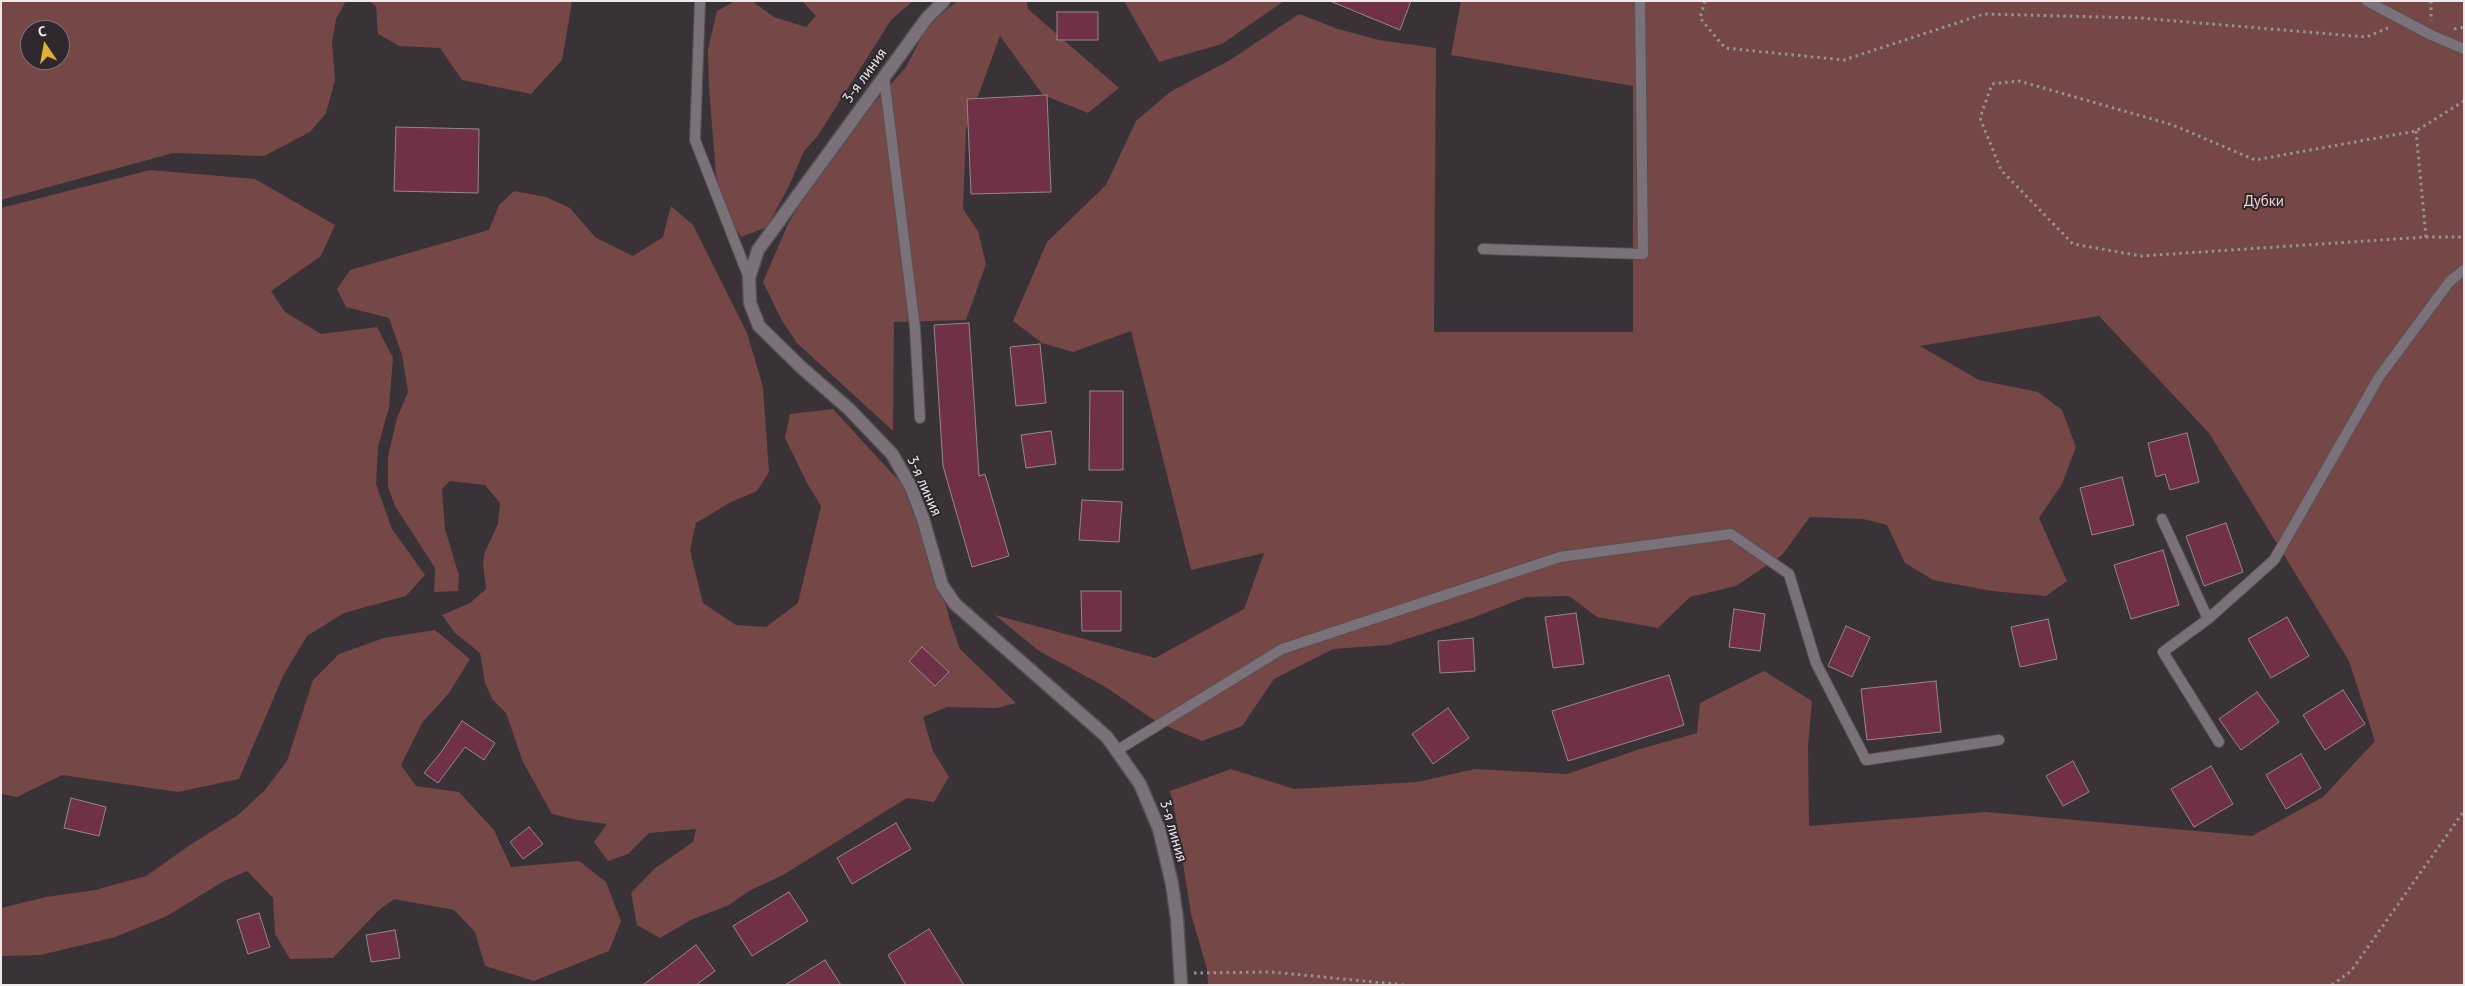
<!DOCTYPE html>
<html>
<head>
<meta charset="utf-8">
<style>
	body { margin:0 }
	#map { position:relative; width:2465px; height:986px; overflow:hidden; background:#393237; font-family:"PT Sans",sans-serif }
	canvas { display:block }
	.frame { position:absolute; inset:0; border:2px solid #eee9ec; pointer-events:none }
	.north { position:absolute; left:20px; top:20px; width:50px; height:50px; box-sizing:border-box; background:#2e282d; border:1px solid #7b7579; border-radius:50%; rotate:348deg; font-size:14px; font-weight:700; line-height:20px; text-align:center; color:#eee9ec }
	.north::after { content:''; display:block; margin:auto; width:18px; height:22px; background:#ddb133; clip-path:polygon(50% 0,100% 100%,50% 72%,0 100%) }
</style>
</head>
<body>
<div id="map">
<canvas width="2465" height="986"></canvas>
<div class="frame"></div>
<div class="north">С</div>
</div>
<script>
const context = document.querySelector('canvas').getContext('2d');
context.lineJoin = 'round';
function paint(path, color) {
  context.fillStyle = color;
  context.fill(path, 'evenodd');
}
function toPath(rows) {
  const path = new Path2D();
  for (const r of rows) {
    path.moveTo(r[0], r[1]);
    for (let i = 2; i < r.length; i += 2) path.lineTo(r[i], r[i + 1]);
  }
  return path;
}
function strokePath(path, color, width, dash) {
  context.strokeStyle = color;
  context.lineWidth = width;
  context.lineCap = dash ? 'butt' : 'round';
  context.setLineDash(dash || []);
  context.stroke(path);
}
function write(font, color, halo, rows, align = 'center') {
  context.font = font + ' "PT Sans",sans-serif';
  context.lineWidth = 4;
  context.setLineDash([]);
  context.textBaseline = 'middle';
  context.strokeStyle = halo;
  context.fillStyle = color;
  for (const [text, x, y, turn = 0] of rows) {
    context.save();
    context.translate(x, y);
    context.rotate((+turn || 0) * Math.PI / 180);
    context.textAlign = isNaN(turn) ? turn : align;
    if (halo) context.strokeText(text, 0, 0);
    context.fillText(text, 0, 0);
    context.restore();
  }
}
paint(toPath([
	[1,1,346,1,336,19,332,42,335,80,326,113,310,132,264,156,173,153,1,200],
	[30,30,60,30,60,60,30,60],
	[369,1,571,1,572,2,562,60,531,94,462,80,440,48,399,46,378,34,376,6],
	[735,1,752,1,774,17,806,27,816,16,802,1,913,1,891,20,817,137,804,151,789,186,767,227,741,237,726,213,716,175,709,88,708,49,717,11],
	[957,1,1027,1,1028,9,1119,88,1088,113,1043,95,1000,36,966,129,963,209,978,231,986,264,966,320,894,322,893,431,797,343,781,319,763,282,788,224,831,152,906,67,928,25],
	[1124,1,1284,1,1222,44,1159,62],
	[1461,1,2464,1,2464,985,1208,985,1207,969,1191,914,1175,813,1170,791,1231,769,1294,789,1417,782,1475,769,1567,774,1640,749,1697,733,1700,703,1764,671,1812,701,1808,745,1809,826,1986,812,2252,836,2323,797,2375,741,2349,661,2209,433,2099,316,1920,346,1979,380,2038,392,2062,410,2076,447,2062,484,2039,518,2067,581,2046,596,1992,591,1933,580,1905,563,1887,525,1863,519,1810,517,1782,555,1736,586,1690,597,1658,628,1597,617,1569,596,1526,597,1472,618,1388,645,1333,649,1274,679,1242,726,1202,741,1157,722,1104,686,1039,651,995,615,1155,658,1244,609,1264,553,1191,570,1131,331,1073,352,1042,343,1013,321,1047,242,1106,185,1136,121,1170,92,1230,60,1299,14,1338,29,1379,40,1436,48,1434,332,1633,332,1633,86,1451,55],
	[150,170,255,179,335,225,321,256,271,291,285,312,321,334,377,327,393,358,389,407,378,447,376,484,392,529,425,575,406,596,344,613,307,636,284,674,239,779,178,792,62,775,17,797,1,794,1,208],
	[514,191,546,197,570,208,595,237,633,256,663,237,671,206,693,225,747,333,763,387,769,472,757,491,731,502,696,523,690,550,703,603,736,625,766,627,798,603,821,506,807,483,785,438,790,414,833,409,900,482,919,507,951,624,960,649,1016,703,997,708,947,707,923,717,933,751,949,777,934,802,907,798,783,875,749,891,729,905,691,920,660,938,637,925,631,893,654,869,693,842,696,829,649,833,628,854,608,861,594,842,607,824,577,820,552,814,523,762,506,713,492,699,485,683,480,653,455,633,442,615,470,603,486,589,483,563,485,552,498,524,500,503,485,485,450,481,442,489,445,529,459,576,458,591,434,592,435,568,395,506,388,487,388,456,397,418,408,392,402,355,389,318,346,307,337,289,350,270,489,230,499,205],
	[435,630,470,659,449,693,422,723,401,765,416,786,459,792,494,830,511,867,579,861,606,882,621,921,609,951,534,981,485,966,475,932,454,910,394,899,379,910,333,958,290,959,275,934,273,898,247,871,224,881,167,916,115,937,41,955,1,956,1,908,46,897,95,890,146,876,190,845,238,815,265,790,287,761,313,680,339,654,384,638]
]), '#754746');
const building = toPath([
	[1330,1,1411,1,1400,30,1330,1],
	[1057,12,1098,12,1098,40,1057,40,1057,12],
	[1047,95,1051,192,971,194,967,99,1047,95],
	[396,127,479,129,478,193,394,191,396,127],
	[969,323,979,476,985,474,1009,556,972,567,943,466,934,325,969,323],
	[1040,344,1046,403,1016,406,1010,347,1040,344],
	[1090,391,1123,391,1123,470,1089,470,1090,391],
	[1051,431,1056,464,1026,468,1021,435,1051,431],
	[2187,433,2199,482,2170,490,2165,474,2156,477,2148,443,2187,433],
	[2122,477,2134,525,2092,535,2080,488,2122,477],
	[1082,500,1122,502,1119,542,1079,540,1082,500],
	[2226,523,2243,572,2204,586,2186,536,2226,523],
	[2163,550,2179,605,2131,619,2114,565,2163,550],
	[1081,591,1121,591,1121,631,1082,631,1081,591],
	[1734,609,1765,614,1760,651,1729,647,1734,609],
	[1576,613,1584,664,1553,668,1545,617,1576,613],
	[2287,617,2309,656,2271,678,2248,639,2287,617],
	[2048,619,2057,659,2020,667,2011,627,2048,619],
	[1846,626,1870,637,1852,677,1828,666,1846,626],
	[1473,638,1475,671,1440,673,1438,641,1473,638],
	[922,647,949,672,935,686,909,661,922,647],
	[1669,675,1684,725,1568,761,1552,711,1669,675],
	[1936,681,1941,732,1867,740,1861,689,1936,681],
	[2343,690,2365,724,2325,750,2303,715,2343,690],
	[2257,692,2279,722,2241,750,2219,719,2257,692],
	[1448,708,1469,738,1433,764,1412,734,1448,708],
	[462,721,495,743,484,760,465,747,438,783,424,773,442,751,462,721],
	[2301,754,2321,788,2286,809,2266,775,2301,754],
	[2073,761,2089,792,2063,806,2046,776,2073,761],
	[2211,766,2233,804,2194,827,2171,789,2211,766],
	[71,798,106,807,99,836,64,828,71,798],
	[896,823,911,849,852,884,837,858,896,823],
	[529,827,543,844,523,859,510,842,529,827],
	[789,892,808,921,752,956,733,926,789,892],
	[259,913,270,947,248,954,237,920,259,913],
	[929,929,964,985,906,985,888,955,929,929],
	[395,930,400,958,371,962,366,935,395,930],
	[696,945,715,971,696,985,643,985,696,945],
	[825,960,841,985,785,985,825,960]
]);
paint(building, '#703048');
strokePath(building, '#93898c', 1);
const service = toPath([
	[700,1,695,140,749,278],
	[2367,1,2431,35,2464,49],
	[884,77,915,328,920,418],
	[1483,249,1643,254,1640,1],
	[2162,519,2208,619,2274,560,2379,377,2450,281,2464,270],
	[2208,619,2163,652,2219,742],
	[1116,751,1282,649,1560,557,1731,534,1789,574,1816,663,1866,760,1999,740]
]);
const minor = toPath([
	[944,1,927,18,758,250,749,278,750,303,759,326,802,368,849,409,892,454,911,487,923,519,942,585,955,604,1107,737,1140,784,1159,829,1172,884,1177,919,1181,985]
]);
strokePath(service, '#565054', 12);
strokePath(minor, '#565054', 15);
strokePath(toPath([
	[1705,1,1700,18,1725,48,1844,60,1984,14,2140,18,2366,37,2388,28],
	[2431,1,2431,21],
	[2454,29,2464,27],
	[2464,101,2416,131,2255,160,2173,125,2019,81,1992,84,1980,118,2001,170,2073,244,2141,256,2426,237,2464,237],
	[2416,131,2426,237],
	[1194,973,1271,972,1405,985],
	[2332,985,2351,971,2464,811]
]), '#979195', 3, [2.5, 4]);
strokePath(service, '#7a7278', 10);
strokePath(minor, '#7a7278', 12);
write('15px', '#eee9ec', '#2e282d', [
	["3-я линия",865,76,-54],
	["3-я линия",924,486,66],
	["3-я линия",1173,831,74]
]);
write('15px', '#fbcfcd', '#2e282d', [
	["Дубки",2264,202]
]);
</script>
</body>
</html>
